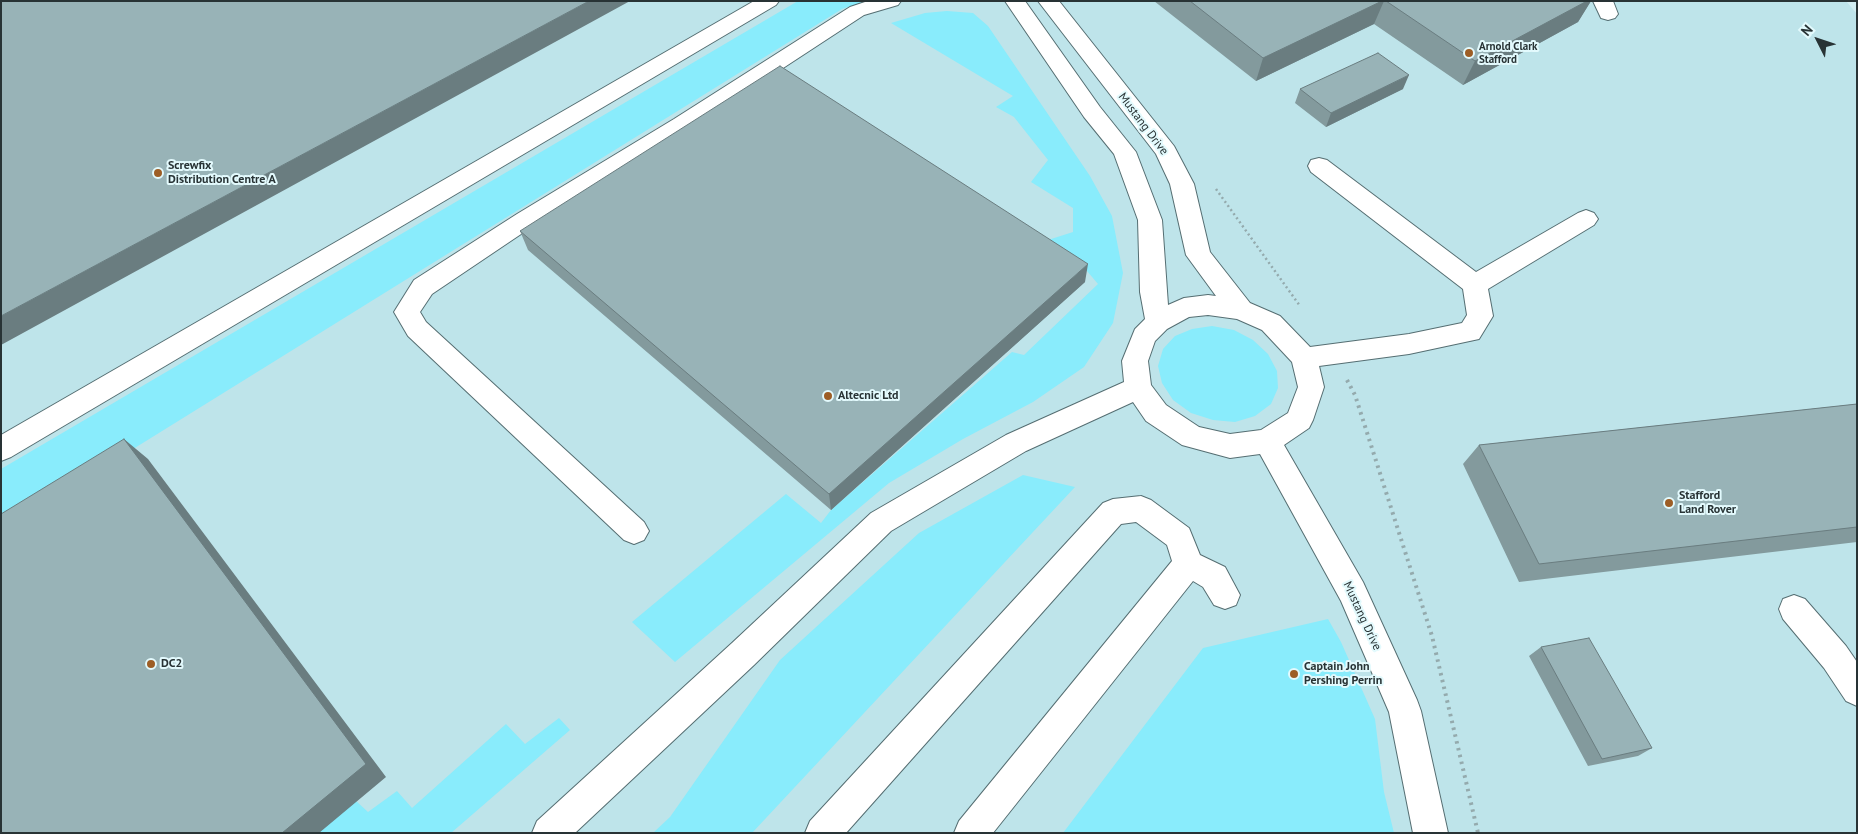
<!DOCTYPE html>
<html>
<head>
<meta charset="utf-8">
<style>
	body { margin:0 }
	#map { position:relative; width:1858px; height:834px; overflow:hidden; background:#d2eef2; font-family:"PT Sans",sans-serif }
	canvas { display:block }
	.frame { position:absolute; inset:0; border:2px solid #283335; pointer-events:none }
	.north { position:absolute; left:1793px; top:15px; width:50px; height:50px; -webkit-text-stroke:4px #e3fafd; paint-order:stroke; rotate:311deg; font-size:14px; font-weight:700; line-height:20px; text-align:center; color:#283335 }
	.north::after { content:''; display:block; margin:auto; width:18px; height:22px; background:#283335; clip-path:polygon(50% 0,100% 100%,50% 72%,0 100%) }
</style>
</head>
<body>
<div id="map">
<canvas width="1858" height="834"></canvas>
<div class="frame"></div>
<div class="north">N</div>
</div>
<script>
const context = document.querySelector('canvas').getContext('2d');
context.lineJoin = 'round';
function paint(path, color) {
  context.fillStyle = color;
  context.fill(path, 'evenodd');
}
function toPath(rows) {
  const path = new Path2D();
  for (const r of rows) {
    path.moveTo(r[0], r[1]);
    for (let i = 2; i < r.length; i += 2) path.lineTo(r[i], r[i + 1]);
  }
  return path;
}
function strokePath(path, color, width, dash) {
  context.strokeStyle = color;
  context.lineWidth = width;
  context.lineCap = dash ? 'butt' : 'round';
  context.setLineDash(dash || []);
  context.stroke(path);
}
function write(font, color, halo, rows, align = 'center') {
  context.font = font + ' "PT Sans",sans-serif';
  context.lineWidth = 4;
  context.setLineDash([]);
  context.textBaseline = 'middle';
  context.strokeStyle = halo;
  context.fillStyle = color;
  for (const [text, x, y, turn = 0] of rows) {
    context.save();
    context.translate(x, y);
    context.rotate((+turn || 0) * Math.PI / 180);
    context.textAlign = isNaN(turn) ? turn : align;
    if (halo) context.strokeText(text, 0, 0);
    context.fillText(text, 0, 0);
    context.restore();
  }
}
paint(toPath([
	[1,1,1846,1,1857,14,1857,833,1,833]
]), '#bee4ea');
paint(toPath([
	[798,1,866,1,842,9,1,531,1,469],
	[947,11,973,13,988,26,1090,176,1112,216,1123,273,1113,323,1084,367,1033,402,963,439,889,483,675,662,632,622,786,494,821,523,831,510,1012,352,1024,355,1098,284,1087,271,1062,254,1048,240,1073,232,1073,208,1031,182,1048,160,1014,117,996,107,1013,96,891,23,925,13],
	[1212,326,1234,330,1253,340,1268,354,1277,371,1278,388,1271,404,1255,416,1235,422,1213,420,1191,413,1173,400,1162,383,1158,366,1163,349,1175,336,1192,329],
	[1023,475,1075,487,752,833,653,833,670,817,780,660,919,533],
	[1328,619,1341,642,1375,719,1384,792,1394,833,1063,833,1203,648],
	[559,718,570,730,451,833,317,833,355,800,368,812,397,791,412,808,506,724,525,744]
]), '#89ecfc');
const minor = toPath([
	[754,1,779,1,776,5,11,457,1,461,1,435,754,1],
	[868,1,901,1,898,5,864,15,690,129,533,226,432,294,420,312,426,322,644,522,649,531,644,540,634,544,624,540,408,336,394,312,414,280,517,214,674,119,850,7,868,1],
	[1005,1,1025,1,1100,107,1136,152,1162,220,1168,305,1184,298,1208,295,1216,296,1186,255,1170,184,1156,154,1038,1,1059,1,1174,146,1194,184,1210,252,1250,303,1280,316,1310,347,1409,334,1462,323,1467,315,1463,289,1311,172,1308,166,1311,160,1319,158,1327,160,1476,272,1578,213,1586,210,1594,213,1598,219,1594,225,1488,289,1493,316,1479,339,1409,354,1319,366,1324,387,1313,420,1309,428,1284,445,1363,582,1417,700,1421,711,1448,833,1413,833,1389,712,1341,601,1260,454,1230,458,1182,445,1146,421,1133,402,1026,451,891,531,754,665,575,833,532,833,537,821,732,643,871,513,1006,435,1124,382,1122,361,1135,329,1145,319,1140,292,1138,220,1114,154,1084,117,1005,1],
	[1208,315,1237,319,1262,330,1292,362,1298,387,1288,413,1261,430,1230,434,1199,427,1166,405,1151,385,1148,361,1155,341,1167,329,1189,317,1208,315],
	[1593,1,1613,1,1618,14,1615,18,1608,20,1601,18,1593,1],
	[1141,496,1151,500,1189,528,1200,555,1225,567,1240,595,1236,605,1225,609,1214,605,1203,587,1193,581,993,833,954,833,959,821,1172,561,1167,545,1136,522,1121,524,846,833,805,833,810,821,1103,503,1113,499,1141,496],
	[1794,595,1805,599,1846,646,1857,662,1857,706,1846,701,1824,668,1783,619,1779,609,1783,599,1794,595]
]);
strokePath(minor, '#556e72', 2);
strokePath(toPath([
	[1216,189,1300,306]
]), '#94aaad', 2.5, [2, 3]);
strokePath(toPath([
	[1347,380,1355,395,1432,636,1478,833]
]), '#94aaad', 4, [2.5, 4.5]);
paint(minor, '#fff');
paint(toPath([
	[1154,1,1591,1,1578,22,1463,85,1374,24,1256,81],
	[1300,89,1403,89,1326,127,1295,103],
	[520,231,1085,282,831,510,528,250],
	[1857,404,1857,542,1519,582,1463,464,1479,445],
	[1541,647,1652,748,1638,756,1588,766,1529,656]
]), '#839a9d');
paint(toPath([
	[589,1,630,1,1,345,1,316],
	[1382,1,1384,1,1374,24,1256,81,1263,58],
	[1587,1,1591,1,1578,22,1463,85,1475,61],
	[1409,75,1403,89,1326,127,1331,113],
	[1088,264,1085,282,831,510,829,494],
	[124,439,148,459,386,777,319,833,282,833]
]), '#6a7d80');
const building = toPath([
	[1,1,589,1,1,316,1,1],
	[1190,1,1382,1,1263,58,1190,1],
	[1386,1,1587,1,1475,61,1386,1],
	[1378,53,1409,75,1331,113,1300,89,1378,53],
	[780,66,1088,264,829,494,520,231,780,66],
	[1857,404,1857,527,1539,564,1479,445,1857,404],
	[124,439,366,764,282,833,1,833,1,514,124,439],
	[1589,638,1652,748,1602,759,1541,647,1589,638]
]);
paint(building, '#98b3b7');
strokePath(building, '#6a7d80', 1);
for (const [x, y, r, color] of [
	[1469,53,5,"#9d5e26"],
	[158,173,5,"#9d5e26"],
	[828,396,5,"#9d5e26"],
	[1669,503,5,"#9d5e26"],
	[151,664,5,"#9d5e26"],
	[1294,674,5,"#9d5e26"]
]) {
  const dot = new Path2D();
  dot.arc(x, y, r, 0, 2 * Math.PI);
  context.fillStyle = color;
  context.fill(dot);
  strokePath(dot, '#e3fafd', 2);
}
write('bold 11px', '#283335', '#e3fafd', [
	["Arnold Clark",1479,47],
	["Stafford",1479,60]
], 'left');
write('12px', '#283335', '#e3fafd', [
	["Mustang Drive",1143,124,53],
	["Mustang Drive",1362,616,65]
]);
write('bold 12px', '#283335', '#e3fafd', [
	["Screwfix",168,166],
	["Distribution Centre A",168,180],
	["Altecnic Ltd",838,396],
	["Stafford",1679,496],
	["Land Rover",1679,510],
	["DC2",161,664],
	["Captain John",1304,667],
	["Pershing Perrin",1304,681]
], 'left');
</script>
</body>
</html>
